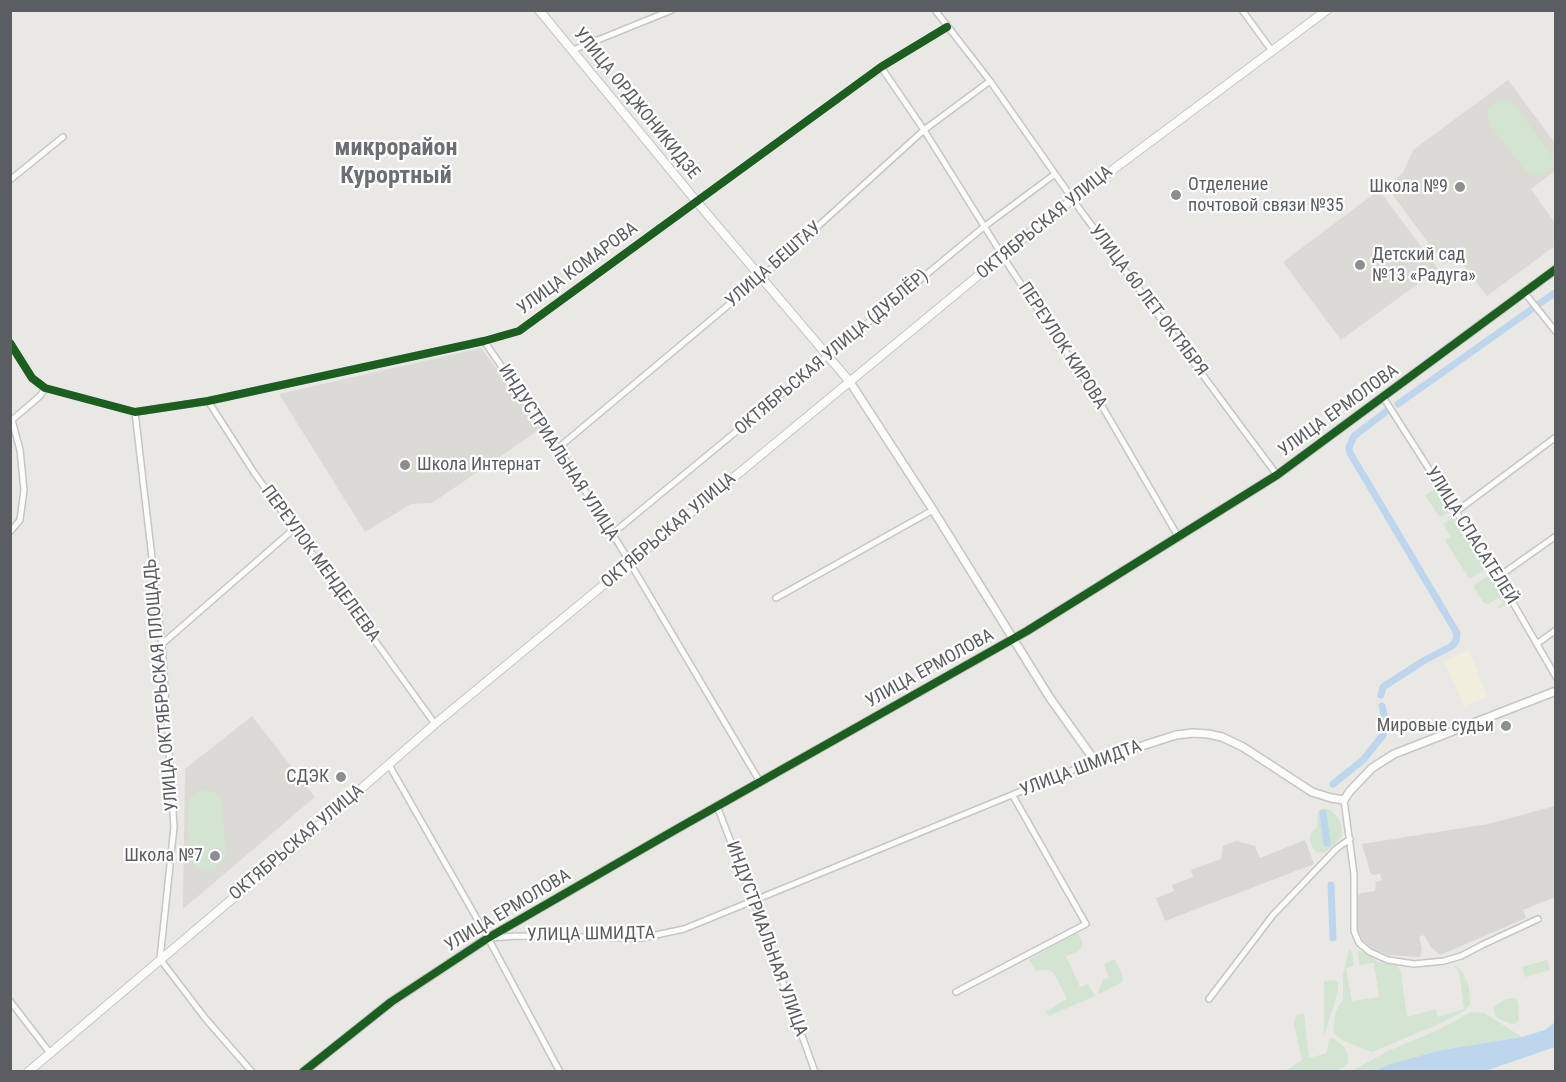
<!DOCTYPE html>
<html>
<head>
<meta charset="utf-8">
<style>
	body { margin:0 }
	#map { position:relative; width:1566px; height:1082px; overflow:hidden; background:#e9e8e4; font-family:"Roboto Condensed",sans-serif }
	canvas { display:block }
	.frame { position:absolute; inset:0; border:12px solid #5a5d61; pointer-events:none }
</style>
</head>
<body>
<div id="map">
<canvas width="1566" height="1082"></canvas>
<div class="frame"></div>
</div>
<script>
const context = document.querySelector('canvas').getContext('2d');
context.lineJoin = 'round';
function paint(path, color) {
  context.fillStyle = color;
  context.fill(path, 'evenodd');
}
function toPath(rows) {
  const path = new Path2D();
  for (const r of rows) {
    path.moveTo(r[0], r[1]);
    for (let i = 2; i < r.length; i += 2) path.lineTo(r[i], r[i + 1]);
  }
  return path;
}
function strokePath(path, color, width, dash) {
  context.strokeStyle = color;
  context.lineWidth = width;
  context.lineCap = dash ? 'butt' : 'round';
  context.setLineDash(dash || []);
  context.stroke(path);
}
function write(font, color, halo, rows, align = 'center') {
  context.font = font + ' "Roboto Condensed",sans-serif';
  context.lineWidth = 4.5;
  context.setLineDash([]);
  context.textBaseline = 'middle';
  context.strokeStyle = halo;
  context.fillStyle = color;
  for (const [text, x, y, turn = 0] of rows) {
    context.save();
    context.translate(x, y);
    context.rotate((+turn || 0) * Math.PI / 180);
    context.textAlign = isNaN(turn) ? turn : align;
    if (halo) context.strokeText(text, 0, 0);
    context.fillText(text, 0, 0);
    context.restore();
  }
}
paint(toPath([
	[1469,650,1487,697,1464,706,1444,661]
]), '#f2eede');
paint(toPath([
	[1555,806,1555,897,1523,910,1526,918,1440,955,1431,947,1424,935,1419,937,1422,949,1420,957,1388,955,1372,948,1363,941,1358,932,1358,896,1361,893,1375,891,1376,886,1375,882,1382,880,1380,874,1373,875,1370,872,1362,844,1488,824],
	[1305,840,1314,864,1165,921,1156,898,1174,891,1172,885,1193,877,1191,870,1221,859,1223,846,1237,841,1255,846,1260,858]
]), '#d9d7d4');
paint(toPath([
	[1508,80,1555,143,1555,171,1531,189,1555,223,1555,246,1487,296,1456,256,1444,264,1386,186,1403,173,1413,150],
	[1379,190,1438,269,1341,340,1283,262],
	[481,348,542,428,432,503,411,504,365,532,279,394],
	[252,716,315,797,183,909,185,769]
]), '#dcdad4');
paint(toPath([
	[1501,100,1510,101,1517,108,1551,154,1553,160,1551,167,1546,173,1538,176,1530,174,1525,170,1491,126,1488,118,1488,110,1492,104],
	[1437,488,1451,508,1450,512,1441,517,1438,515,1425,495],
	[1452,517,1455,517,1486,565,1486,569,1471,578,1468,577,1445,540,1451,537,1443,524],
	[1487,577,1491,577,1509,604,1508,606,1506,604,1499,609,1498,606,1503,603,1499,597,1488,604,1484,603,1474,588,1475,584],
	[202,790,214,792,221,799,226,850,225,857,220,864,213,869,205,870,196,866,191,861,188,851,188,804,191,796],
	[1321,809,1330,809,1338,818,1341,824,1342,836,1334,845,1325,852,1318,853,1313,849,1310,839,1311,833,1317,827,1318,812],
	[1078,933,1083,943,1079,951,1066,956,1080,987,1088,984,1095,996,1049,1016,1045,1012,1067,999,1054,973,1048,970,1036,971,1029,959],
	[1349,949,1352,952,1353,957,1354,966,1346,968,1352,1001,1379,997,1374,963,1359,965,1358,952,1362,951,1378,962,1398,966,1401,973,1407,1017,1436,1009,1438,1017,1464,1009,1459,971,1454,966,1457,966,1463,973,1469,987,1470,1005,1464,1011,1441,1023,1372,1052,1342,1040,1335,1034,1333,1030,1336,1011,1343,1000,1343,974],
	[1114,959,1122,974,1123,979,1121,983,1099,994,1098,992,1103,980,1109,977,1104,964],
	[1547,960,1550,970,1525,977,1522,967],
	[1335,980,1338,982,1338,992,1324,1036,1324,981],
	[1514,998,1518,1002,1519,1020,1515,1024,1511,1024,1496,1017,1493,1009,1496,1005,1506,999],
	[1471,1012,1484,1013,1522,1037,1441,1050,1387,1065,1375,1071,1350,1072,1388,1051,1440,1029],
	[1304,1014,1309,1058,1324,1054,1327,1052,1329,1039,1333,1038,1344,1047,1348,1054,1348,1064,1337,1071,1285,1071,1302,1060,1294,1024,1297,1015]
]), '#d3e4d2');
paint(toPath([
	[1555,1022,1555,1047,1485,1071,1375,1071,1387,1065,1441,1050,1522,1037,1545,1030]
]), '#bdd6ee');
strokePath(toPath([
	[1398,404,1556,292],
	[1381,695,1383,687,1425,660,1452,646,1456,641,1457,633,1350,453,1349,447,1354,436,1388,410],
	[1333,784,1363,760,1383,735,1387,727,1382,706],
	[1323,813,1327,843],
	[1331,885,1333,938]
]), '#bdd6ee', 7);
const minor = toPath([
	[935,10,990,81,1081,211,1277,475],
	[1242,10,1272,51],
	[573,50,672,10],
	[881,67,924,130,1009,266,1102,406,1179,538],
	[10,180,63,137],
	[1524,292,1556,332],
	[484,341,558,448,620,546,760,782],
	[10,343,32,378,45,388,135,412,208,401,484,341,519,331,881,67,947,27],
	[1383,397,1498,577,1556,677],
	[208,401,255,474,435,724],
	[135,412,162,644,174,827,160,959,205,1018,252,1072],
	[558,448,762,277,924,130,990,81],
	[1457,511,1556,437],
	[10,532,20,520,24,490,20,450,12,420,40,396,45,388],
	[612,534,985,226,1055,174],
	[1498,577,1556,536],
	[776,598,933,510],
	[1538,643,1556,630],
	[162,644,295,528],
	[389,765,488,938,560,1072],
	[1344,800,1354,874,1354,931,1359,943,1370,952,1388,960,1414,964,1444,961,1461,956,1484,944,1538,919],
	[717,806,754,902,815,1072],
	[490,938,517,936,642,938,684,929,1095,761],
	[956,992,1086,924,1013,796],
	[1209,999,1273,915,1337,848,1350,839],
	[10,1001,50,1053]
]);
const tertiary = toPath([
	[850,382,933,510,1050,698,1095,761,1176,735,1193,733,1208,734,1222,737,1243,747,1312,792,1331,798,1344,800,1350,791,1372,768,1394,754,1556,691],
	[303,1072,391,1002,488,938,675,830,1027,631,1277,475,1556,269]
]);
const secondary = toPath([
	[539,10,697,202,850,382],
	[28,1072,323,822,435,724,1048,218,1327,10]
]);
strokePath(minor, '#c6c6c6', 8);
strokePath(tertiary, '#c6c6c6', 10);
strokePath(secondary, '#c6c6c5', 10);
strokePath(minor, '#fcfcfb', 5);
strokePath(tertiary, '#fcfcfb', 7);
strokePath(secondary, '#fcfcfb', 8);
strokePath(toPath([
	[10,343,32,378,45,388,135,412,208,401,484,341,519,331,881,67,947,27],
	[303,1072,391,1002,488,938,675,830,1027,631,1277,475,1556,269]
]), '#1b5e20', 8);
for (const [x, y, r, color] of [
	[1460,187,6,"#8c8e8f"],
	[1176,195,6,"#8c8e8f"],
	[1360,265,6,"#8c8e8f"],
	[405,465,6,"#8c8e8f"],
	[1506,726,6,"#8c8e8f"],
	[341,777,6,"#8c8e8f"],
	[215,856,6,"#8c8e8f"]
]) {
  const dot = new Path2D();
  dot.arc(x, y, r, 0, 2 * Math.PI);
  context.fillStyle = color;
  context.fill(dot);
  strokePath(dot, '#fff', 2);
}
write('18px', '#5a5d61', '#fff', [
	["УЛИЦА ОРДЖОНИКИДЗЕ",636,104,51],
	["ОКТЯБРЬСКАЯ УЛИЦА",1045,223,-39],
	["УЛИЦА БЕШТАУ",774,265,-41],
	["УЛИЦА КОМАРОВА",578,269,-36],
	["УЛИЦА 60 ЛЕТ ОКТЯБРЯ",1148,301,53],
	["ПЕРЕУЛОК КИРОВА",1062,346,57],
	["ОКТЯБРЬСКАЯ УЛИЦА (ДУБЛЁР)",832,353,-40],
	["УЛИЦА ЕРМОЛОВА",1339,411,-36],
	["ИНДУСТРИАЛЬНАЯ УЛИЦА",558,453,57],
	["ОКТЯБРЬСКАЯ УЛИЦА",669,531,-40],
	["УЛИЦА СПАСАТЕЛЕЙ",1471,536,58],
	["ПЕРЕУЛОК МЕНДЕЛЕЕВА",320,564,54],
	["УЛИЦА ЕРМОЛОВА",930,669,-29],
	["УЛИЦА ОКТЯБРЬСКАЯ ПЛОЩАДЬ",162,685,-95],
	["УЛИЦА ШМИДТА",1081,769,-21],
	["ОКТЯБРЬСКАЯ УЛИЦА",297,843,-40],
	["УЛИЦА ЕРМОЛОВА",508,911,-31],
	["УЛИЦА ШМИДТА",591,935,-1],
	["ИНДУСТРИАЛЬНАЯ УЛИЦА",766,939,70]
]);
write('18px', '#5a5d61', '#fff', [
	["Отделение",1188,185,"left"],
	["почтовой связи №35",1188,206,"left"],
	["Школа №9",1448,187],
	["Детский сад",1372,255,"left"],
	["№13 «Радуга»",1372,276,"left"],
	["Школа Интернат",417,465,"left"],
	["Мировые судьи",1494,726],
	["СДЭК",329,777],
	["Школа №7",203,856]
], 'right');
write('bold 24px', '#6b6f73', '#fff', [
	["микрорайон",396,149],
	["Курортный",396,177]
]);
</script>
</body>
</html>
